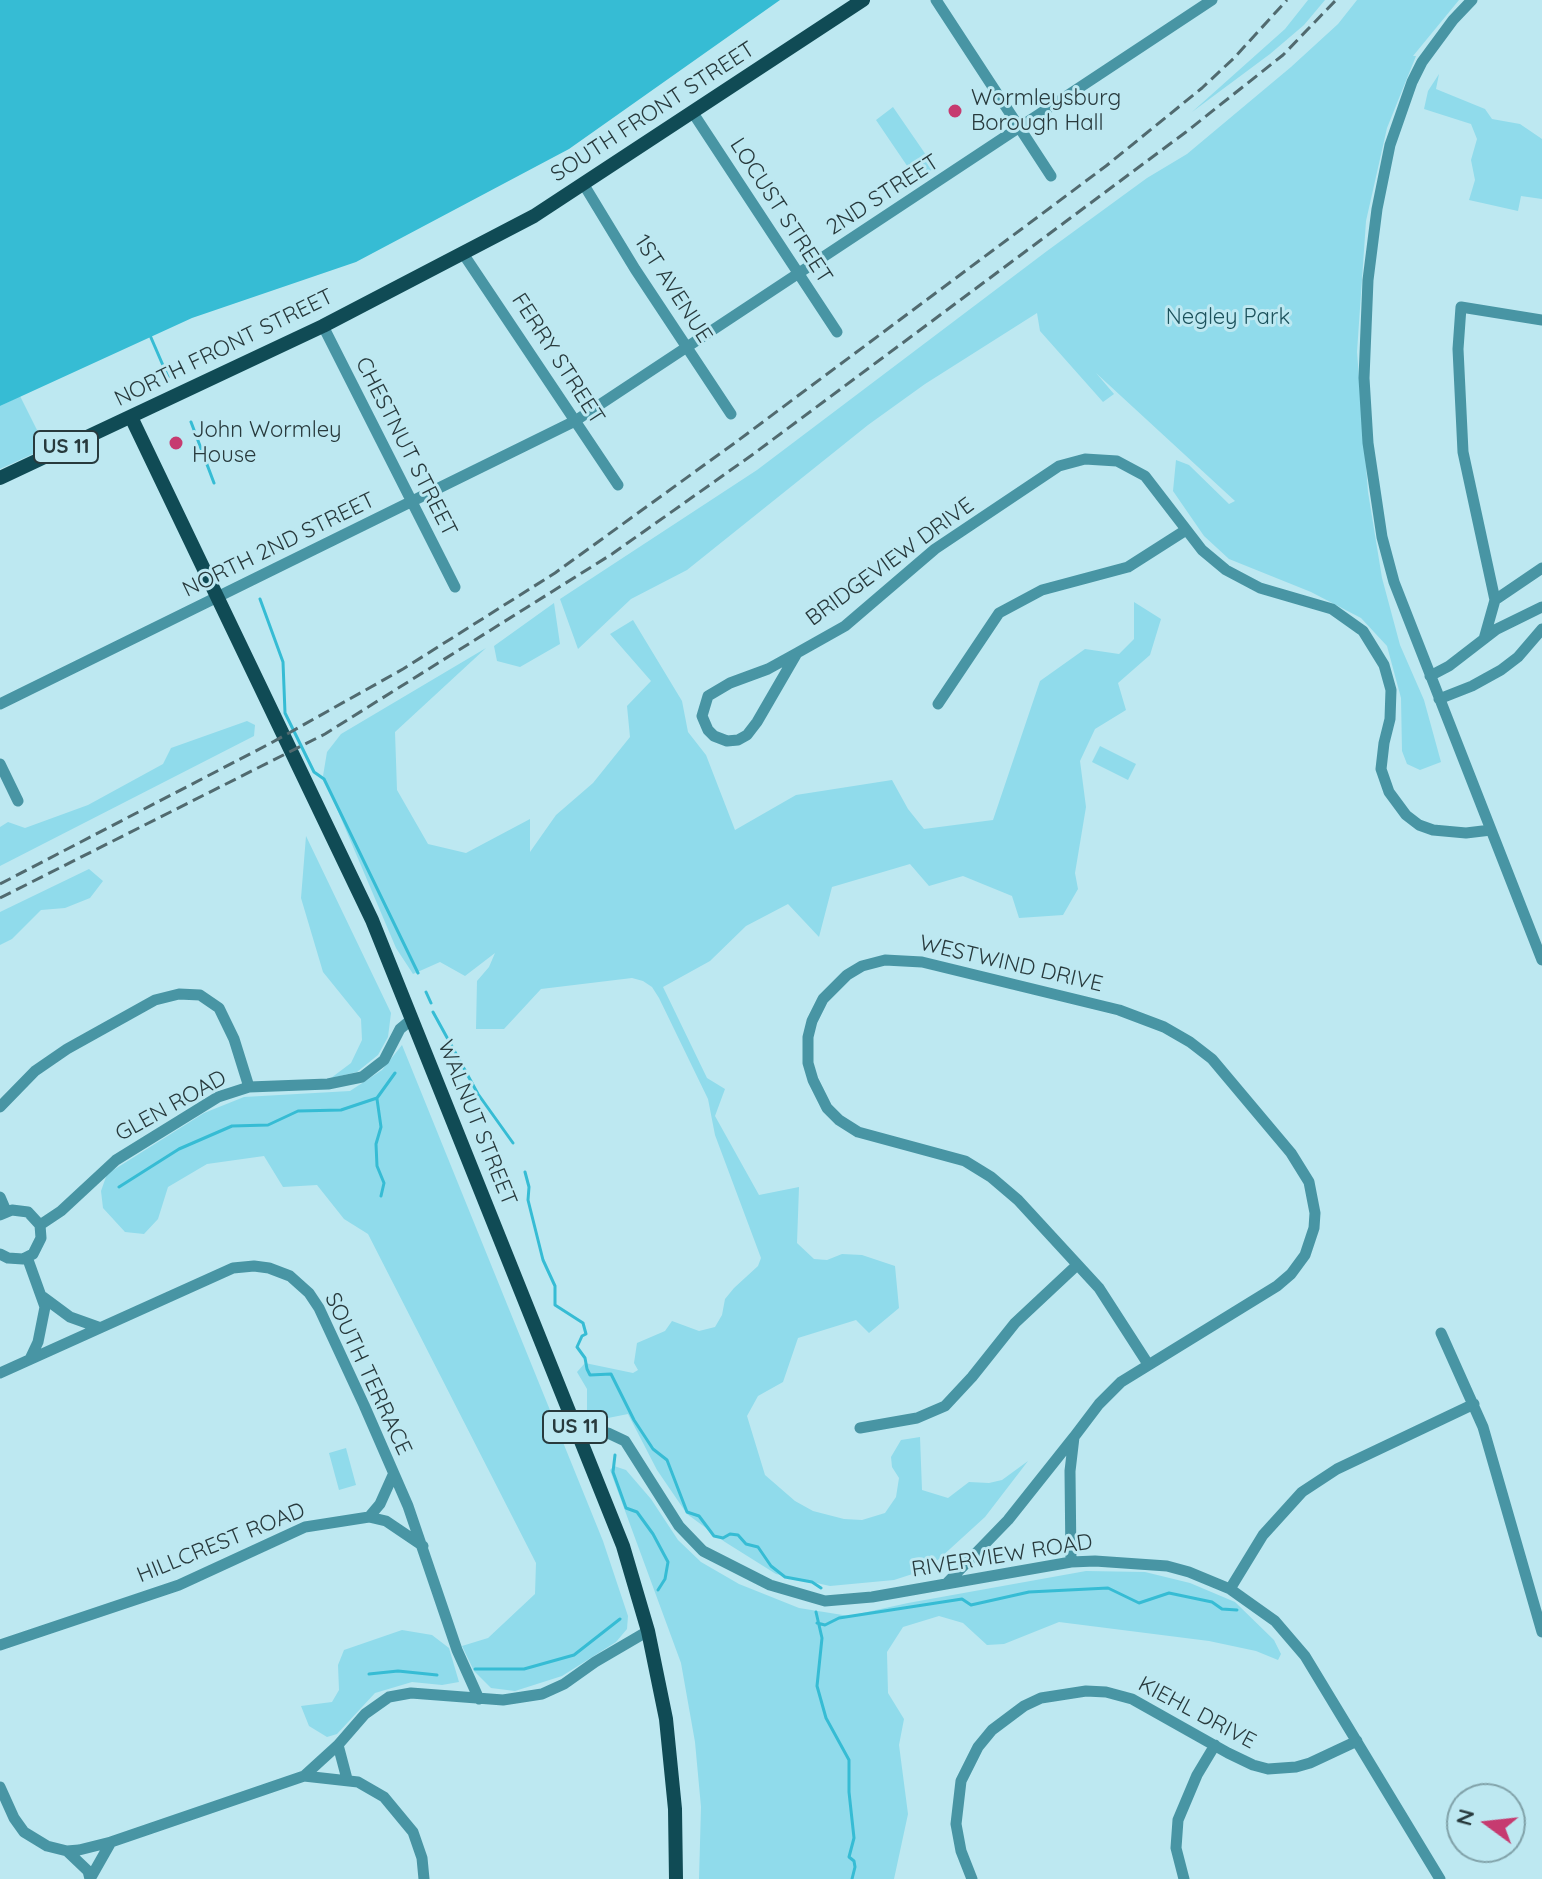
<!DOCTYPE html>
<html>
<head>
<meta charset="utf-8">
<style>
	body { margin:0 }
	#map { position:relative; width:1542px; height:1879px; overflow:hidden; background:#bde8f1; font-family:Quicksand,sans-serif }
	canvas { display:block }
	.north { position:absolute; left:1446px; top:1783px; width:80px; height:80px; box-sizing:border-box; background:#bde8f1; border:2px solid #81a2a9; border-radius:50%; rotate:285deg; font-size:22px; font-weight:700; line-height:32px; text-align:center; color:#283a3d }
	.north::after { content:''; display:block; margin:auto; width:28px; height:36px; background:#c63b70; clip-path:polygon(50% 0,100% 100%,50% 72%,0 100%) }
</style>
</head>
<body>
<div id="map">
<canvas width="1542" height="1879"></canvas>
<div class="north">N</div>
</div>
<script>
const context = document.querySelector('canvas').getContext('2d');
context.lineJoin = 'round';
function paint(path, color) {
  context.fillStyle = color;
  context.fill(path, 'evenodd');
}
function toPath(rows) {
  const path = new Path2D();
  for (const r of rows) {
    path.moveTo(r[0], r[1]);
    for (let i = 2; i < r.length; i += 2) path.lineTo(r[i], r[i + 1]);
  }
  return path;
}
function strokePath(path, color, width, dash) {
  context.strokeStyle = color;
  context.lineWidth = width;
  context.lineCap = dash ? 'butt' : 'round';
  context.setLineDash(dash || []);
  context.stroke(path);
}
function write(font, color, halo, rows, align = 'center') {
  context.font = font + ' Quicksand,sans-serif';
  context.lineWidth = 6;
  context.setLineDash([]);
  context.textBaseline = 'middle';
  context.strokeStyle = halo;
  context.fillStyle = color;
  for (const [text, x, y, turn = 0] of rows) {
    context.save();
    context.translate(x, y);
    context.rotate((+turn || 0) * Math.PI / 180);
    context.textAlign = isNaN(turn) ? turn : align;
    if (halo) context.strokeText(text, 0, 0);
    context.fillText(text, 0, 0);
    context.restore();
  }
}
paint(toPath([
	[1308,0,1325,0,1304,25,1270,54,1192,112,1285,29],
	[1357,0,1459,0,1413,56,1416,56,1387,128,1366,221,1357,352,1368,492,1382,578,1400,645,1424,700,1441,762,1420,770,1407,764,1402,751,1401,698,1387,646,1361,618,1311,592,1229,559,1204,536,1173,491,1176,460,1189,465,1229,504,1235,501,1096,373,1114,394,1103,402,1040,331,1037,313,925,384,868,425,687,570,631,599,578,649,560,599,757,470,1047,251,1147,178,1187,154,1291,67,1338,24],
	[1439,74,1436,89,1485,109,1492,119,1520,124,1542,139,1542,199,1521,196,1518,211,1469,200,1475,180,1471,160,1477,139,1471,124,1424,109,1428,91],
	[893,107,935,168,916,179,876,120],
	[20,396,46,448,0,469,0,406],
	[1134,602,1161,619,1150,655,1118,683,1126,710,1095,729,1080,761,1086,807,1075,873,1078,889,1063,915,1019,918,1012,896,963,876,929,886,910,864,832,887,819,937,788,904,746,926,710,961,663,987,707,1078,725,1089,715,1116,759,1195,799,1187,797,1243,814,1259,827,1260,842,1254,862,1255,895,1266,899,1308,869,1333,856,1320,798,1338,783,1382,758,1396,747,1416,765,1475,795,1501,813,1511,844,1519,862,1520,885,1513,896,1497,899,1478,892,1467,891,1457,901,1440,920,1437,922,1490,948,1498,969,1482,989,1483,1002,1480,1028,1461,985,1517,928,1569,894,1580,830,1586,776,1574,725,1542,687,1514,657,1470,628,1414,608,1418,587,1410,587,1389,577,1372,585,1363,633,1373,638,1370,634,1363,637,1343,665,1331,672,1321,699,1331,715,1327,722,1315,725,1299,734,1288,758,1266,761,1258,715,1135,708,1099,659,998,652,987,643,981,632,978,541,989,504,1029,476,1029,477,981,489,967,495,953,465,976,440,962,413,974,396,948,323,776,327,752,341,734,486,648,395,732,397,790,428,844,466,853,530,819,530,852,556,815,593,783,630,737,627,706,651,681,610,634,633,620,682,701,688,732,706,755,735,830,796,795,892,780,908,809,924,829,993,820,1040,681,1085,649,1119,654,1134,639],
	[554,603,560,644,520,667,497,661,494,646],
	[247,721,255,725,254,736,0,866,0,827,8,822,25,828,88,805,163,764,171,748],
	[1100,746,1136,764,1128,780,1092,762],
	[306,836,391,1013,388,1037,378,1055,357,1072,331,1078,351,1063,362,1040,361,1019,323,972,301,898],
	[89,869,103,881,90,898,65,908,41,910,12,939,0,945,0,912],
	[402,1045,603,1541,628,1616,627,1629,616,1642,562,1676,515,1691,491,1688,474,1671,462,1646,488,1638,535,1594,536,1563,368,1234,344,1219,317,1185,283,1187,264,1156,207,1164,168,1187,158,1219,144,1234,125,1232,103,1208,101,1191,107,1174,204,1113,244,1097,350,1091,382,1070],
	[346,1448,356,1485,339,1490,329,1453],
	[614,1466,626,1470,651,1499,678,1540,701,1562,739,1584,799,1608,849,1616,908,1603,1086,1571,1145,1572,1190,1583,1235,1602,1274,1640,1281,1654,1278,1660,1256,1651,1209,1641,1059,1622,1004,1644,987,1645,963,1623,939,1616,903,1627,887,1652,888,1693,904,1719,899,1745,908,1814,894,1879,699,1879,701,1807,695,1742,681,1663,610,1470],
	[402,1630,432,1635,449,1648,459,1682,442,1685,412,1682,375,1693,337,1734,327,1737,309,1726,301,1706,332,1702,339,1690,338,1665,344,1650]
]), '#90dbeb');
paint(toPath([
	[0,0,780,0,569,149,356,262,192,318,0,406]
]), '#36bcd4');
strokePath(toPath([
	[149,333,168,377],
	[191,422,214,483],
	[260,599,283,662,285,713,314,772,324,779,418,973],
	[426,992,431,1003],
	[433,1012,478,1094,513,1143],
	[377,1099,381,1127,376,1144,377,1166,384,1183,381,1196],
	[525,1172,529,1187,528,1200,543,1260,555,1286,555,1305,583,1323,586,1334,582,1336,577,1347,585,1358,587,1369,590,1375,611,1374,634,1420,653,1449,667,1460,687,1512,699,1516,714,1536,723,1538,730,1534,738,1535,746,1544,758,1547,771,1566,785,1577,812,1582,821,1588],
	[119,1187,179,1149,232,1126,268,1125,298,1111,341,1110,377,1098,395,1073],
	[615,1455,613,1472,626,1508,637,1512,653,1534,668,1562,665,1579,658,1590],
	[816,1612,822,1638,817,1686,826,1718,849,1760,849,1792,854,1838,849,1857,854,1861,855,1867,852,1879],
	[817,1623,825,1625,839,1618,962,1599,971,1605,1029,1592,1108,1588,1139,1603,1169,1593,1212,1602,1222,1609,1237,1610],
	[475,1669,524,1669,574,1655,620,1619],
	[369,1674,398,1671,437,1675]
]), '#36bcd4', 3);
strokePath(toPath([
	[936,0,1051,176],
	[1472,0,1453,20,1422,62,1412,82,1390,145,1377,209,1368,280,1364,378,1368,443,1382,537,1394,582,1542,960],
	[693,113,837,332],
	[584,185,635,269,731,414],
	[464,255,618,485],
	[323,326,455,587],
	[1495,600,1463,452,1458,349,1461,307,1542,320],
	[1484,639,1495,600,1542,568],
	[797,653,845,626,935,549,1059,466,1085,459,1117,461,1145,476,1202,550,1226,570,1260,588,1332,609,1363,631,1384,665,1391,690,1390,719,1384,743,1381,769,1389,792,1406,815,1419,825,1433,830,1466,833,1491,830],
	[797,653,757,722,747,735,738,740,727,741,714,736,708,730,702,716,708,696,730,683,768,669,797,653],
	[1430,676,1449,666,1497,629,1542,607],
	[1439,699,1472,686,1501,670,1518,657,1542,629],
	[0,704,575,421,1212,0],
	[938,704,999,613,1042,590,1128,567,1186,530],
	[0,764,18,801],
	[0,1107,35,1071,67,1049,155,1000,179,994,200,995,219,1008,234,1039,249,1087],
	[0,1197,6,1211],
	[0,1215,12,1210,28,1212,40,1225,41,1238,33,1254,23,1259,8,1258,0,1254],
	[40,1225,61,1211,116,1160,218,1097,249,1087,328,1084,362,1077,384,1060,400,1029,412,1019],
	[27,1257,45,1307,38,1342,30,1359],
	[43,1297,70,1317,98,1327],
	[1441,1333,1483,1427,1542,1632],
	[0,1373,233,1268,254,1266,269,1268,290,1276,309,1293,319,1308,364,1405,408,1506,457,1650,479,1699],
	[860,1428,917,1418,945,1406,972,1377,1015,1323,1077,1265],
	[580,1440,608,1433,625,1441,679,1526,703,1551,770,1585,825,1601,872,1597,1071,1562,1095,1561,1167,1566,1189,1572,1230,1589,1275,1621,1305,1656,1440,1879],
	[369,1517,386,1521,423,1546],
	[1071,1562,1070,1471,1074,1437,1099,1404,1121,1382,1277,1286,1291,1274,1305,1255,1314,1228,1315,1213,1309,1182,1291,1153,1212,1059,1190,1042,1164,1027,1119,1010,922,962,885,960,862,966,847,975,823,999,812,1021,808,1037,808,1063,813,1080,827,1108,839,1120,858,1132,965,1161,991,1177,1018,1200,1099,1288,1148,1364],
	[946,1584,1008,1520,1074,1437],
	[1230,1589,1263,1535,1302,1492,1337,1469,1474,1404],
	[0,1645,179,1585,305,1527,369,1517,380,1504,393,1475],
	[338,1745,347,1779],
	[304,1776,358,1782,384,1797,413,1832,422,1858,424,1879],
	[0,1787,14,1818,24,1832,47,1846,67,1851,88,1871,90,1879],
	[67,1851,79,1850,111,1842],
	[90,1879,111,1842,304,1776,338,1745,365,1714,389,1697,411,1693,503,1700,542,1694,564,1684,595,1662,648,1631],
	[972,1879,961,1851,956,1824,961,1781,978,1747,992,1730,1024,1706,1041,1698,1086,1691,1106,1692,1132,1699,1228,1753,1253,1765,1268,1769,1296,1767,1310,1763,1357,1741],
	[1184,1879,1176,1848,1178,1820,1197,1775,1215,1745]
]), '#4895a4', 11);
strokePath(toPath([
	[131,417,372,920,623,1546,648,1631,666,1719,675,1809,676,1879],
	[0,478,323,326,534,216,863,0]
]), '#104b55', 14);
strokePath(toPath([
	[0,884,271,743,403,669,555,573,736,442,1106,166,1202,88,1234,58,1287,0],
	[0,898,325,734,612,554,752,455,1186,132,1283,55,1336,0]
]), '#516a6f', 3, [12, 6]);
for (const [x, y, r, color] of [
	[955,111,8,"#c63b70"],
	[176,443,8,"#c63b70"]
]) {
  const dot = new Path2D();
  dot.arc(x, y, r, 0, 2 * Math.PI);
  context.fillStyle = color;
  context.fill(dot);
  strokePath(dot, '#bde8f1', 3);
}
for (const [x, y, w] of [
	[66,447,64],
	[575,1427,64]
]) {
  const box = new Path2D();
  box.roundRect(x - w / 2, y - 16, w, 32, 6);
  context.fillStyle = '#bde8f1';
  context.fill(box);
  strokePath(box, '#283a3d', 2);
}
write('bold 20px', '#283a3d', null, [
	["US 11",66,447],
	["US 11",575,1427]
]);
write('22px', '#283a3d', '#bde8f1', [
	["Wormleysburg",971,98],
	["Borough Hall",971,123],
	["John Wormley",192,430],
	["House",192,455]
], 'left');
write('22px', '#283a3d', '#bde8f1', [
	["SOUTH FRONT STREET",653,112,-33],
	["2ND STREET",883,195,-33],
	["LOCUST STREET",781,211,57],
	["1ST AVENUE",673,289,57],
	["NORTH FRONT STREET",224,348,-26],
	["FERRY STREET",558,359,57],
	["CHESTNUT STREET",406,447,63],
	["NORTH 2ND STREET",279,545,-26],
	["BRIDGEVIEW DRIVE",890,562,-36],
	["WESTWIND DRIVE",1011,964,13],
	["GLEN ROAD",171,1106,-29],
	["WALNUT STREET",477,1123,68],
	["SOUTH TERRACE",368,1374,65],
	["HILLCREST ROAD",221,1543,-22],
	["RIVERVIEW ROAD",1002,1556,-9],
	["KIEHL DRIVE",1197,1713,28]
]);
write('22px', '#1c525c', '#bde8f1', [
	["Negley Park",1228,317]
]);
</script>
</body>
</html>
